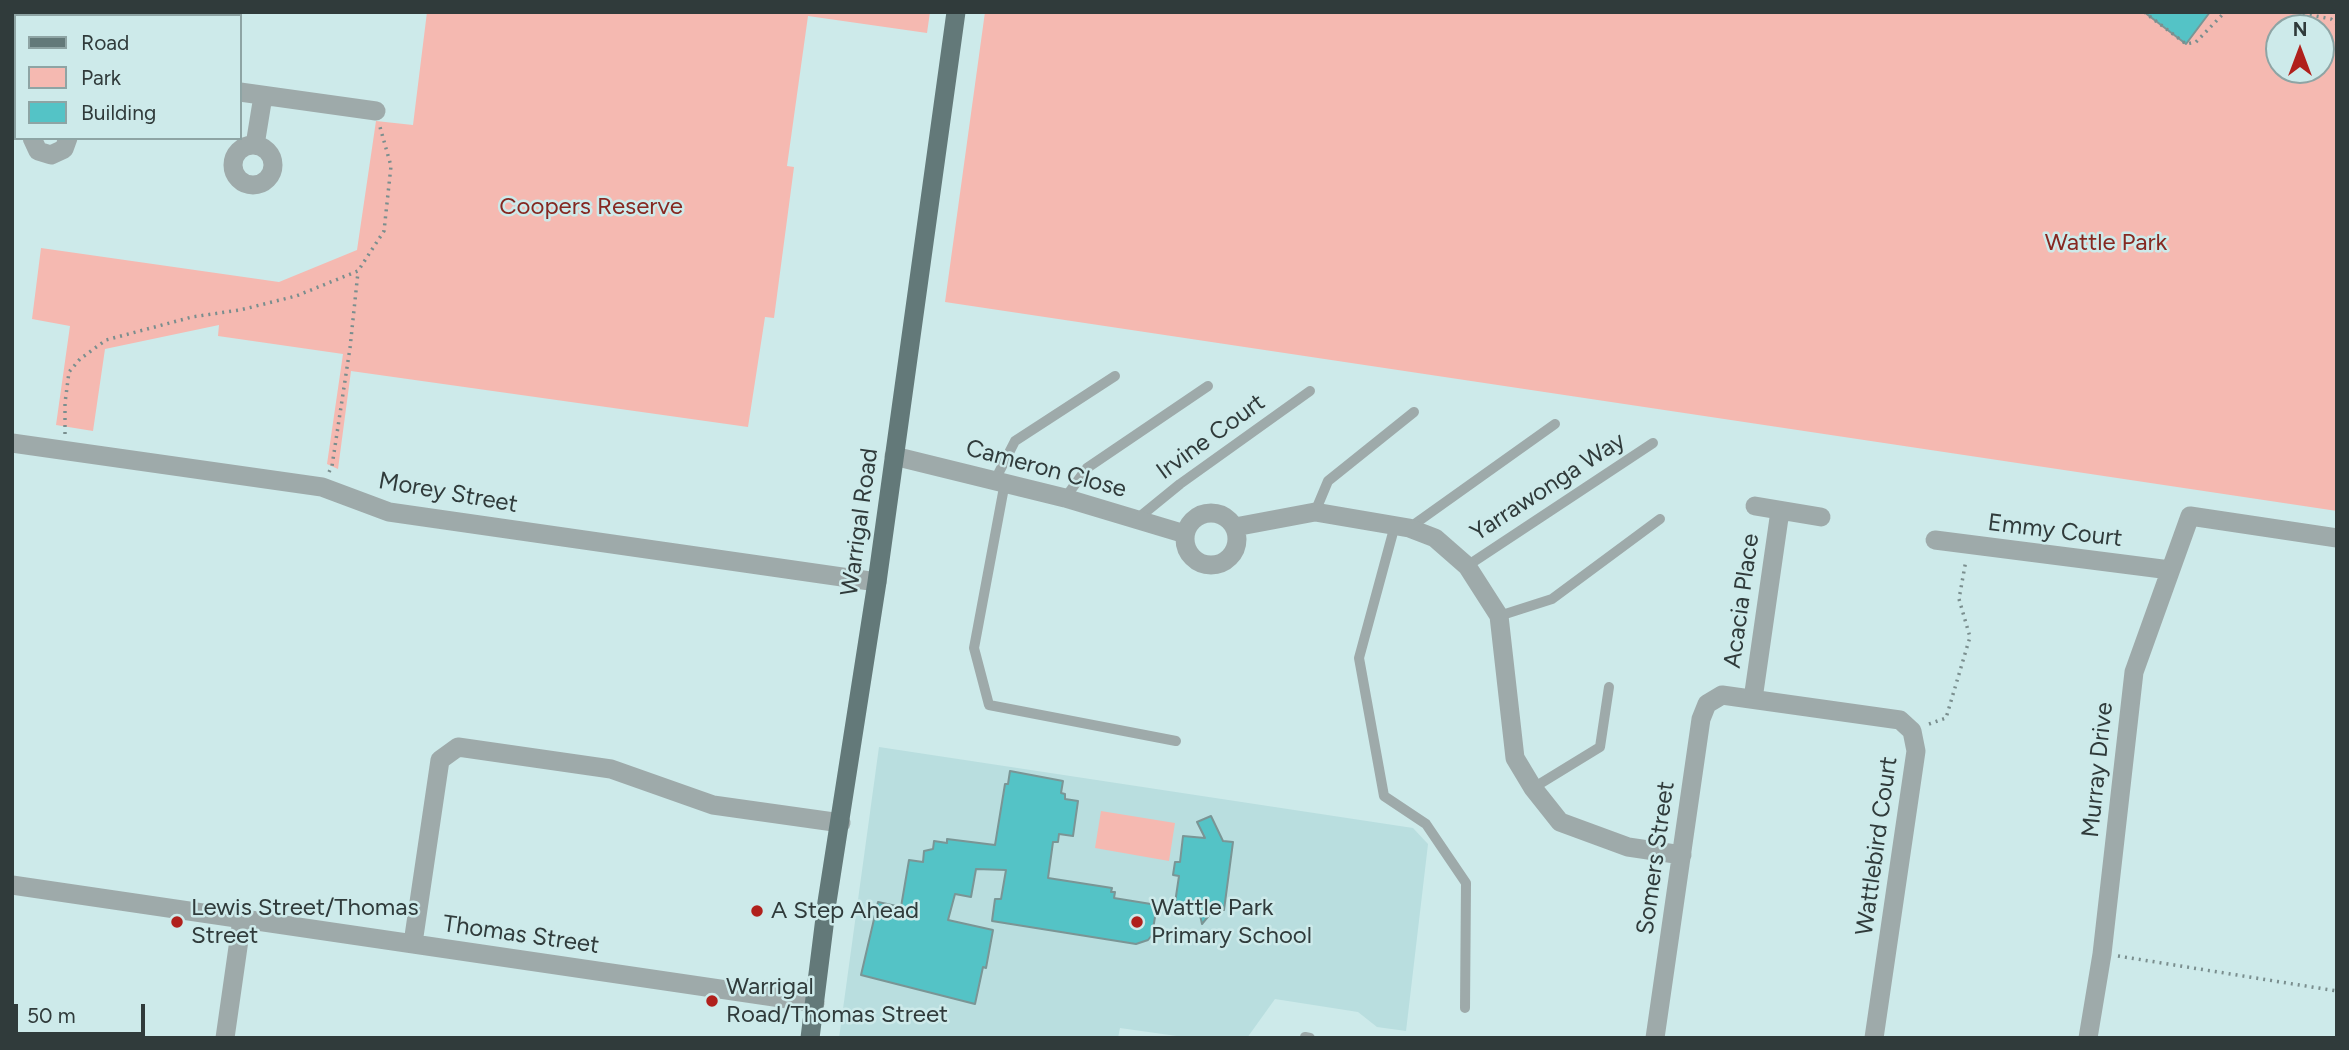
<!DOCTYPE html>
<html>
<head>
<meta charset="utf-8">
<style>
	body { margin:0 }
	#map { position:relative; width:2349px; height:1050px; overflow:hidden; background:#cdeaea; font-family:Figtree,sans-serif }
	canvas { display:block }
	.frame { position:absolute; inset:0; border:14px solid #303b3b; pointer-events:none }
	.legend { position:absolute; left:14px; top:14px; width:228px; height:126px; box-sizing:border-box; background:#cdeaea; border:2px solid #8ea4a4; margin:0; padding:9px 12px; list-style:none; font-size:21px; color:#303b3b }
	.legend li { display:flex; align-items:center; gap:14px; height:35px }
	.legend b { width:35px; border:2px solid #8ea4a4 }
	.north { position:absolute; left:2265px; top:14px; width:70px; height:70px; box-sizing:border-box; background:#cdeaea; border:2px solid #8ea4a4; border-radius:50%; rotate:0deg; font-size:19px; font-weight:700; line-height:28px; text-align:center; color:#303b3b }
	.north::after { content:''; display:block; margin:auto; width:24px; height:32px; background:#b0201c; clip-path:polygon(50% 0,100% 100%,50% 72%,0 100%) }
	.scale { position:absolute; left:14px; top:1004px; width:131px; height:32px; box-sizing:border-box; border:4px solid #303b3b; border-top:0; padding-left:9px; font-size:21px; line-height:24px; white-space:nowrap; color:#303b3b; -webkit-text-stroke:5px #cdeaea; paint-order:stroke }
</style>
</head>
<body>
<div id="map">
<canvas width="2349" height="1050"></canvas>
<div class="frame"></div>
<ul class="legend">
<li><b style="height:9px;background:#637979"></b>Road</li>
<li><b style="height:19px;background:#f5b9b1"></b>Park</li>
<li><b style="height:19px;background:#54c3c6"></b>Building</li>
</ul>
<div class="north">N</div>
<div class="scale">50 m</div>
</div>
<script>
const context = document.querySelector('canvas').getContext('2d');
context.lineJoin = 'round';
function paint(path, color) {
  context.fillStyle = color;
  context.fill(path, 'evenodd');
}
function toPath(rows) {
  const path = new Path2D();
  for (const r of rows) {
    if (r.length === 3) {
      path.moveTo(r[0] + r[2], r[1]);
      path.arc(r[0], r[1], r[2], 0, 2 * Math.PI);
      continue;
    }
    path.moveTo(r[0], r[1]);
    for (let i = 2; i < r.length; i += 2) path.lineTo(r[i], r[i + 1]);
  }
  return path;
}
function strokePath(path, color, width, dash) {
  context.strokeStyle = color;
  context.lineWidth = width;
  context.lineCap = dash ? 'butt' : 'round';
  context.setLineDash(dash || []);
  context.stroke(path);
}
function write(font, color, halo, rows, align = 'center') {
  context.font = font + ' Figtree,sans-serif';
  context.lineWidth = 5;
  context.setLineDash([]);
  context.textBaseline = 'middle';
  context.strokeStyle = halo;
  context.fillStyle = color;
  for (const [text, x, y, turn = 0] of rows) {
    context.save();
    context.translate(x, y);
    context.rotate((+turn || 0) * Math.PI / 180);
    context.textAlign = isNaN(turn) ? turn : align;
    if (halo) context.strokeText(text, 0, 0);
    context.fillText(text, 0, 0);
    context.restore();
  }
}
paint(toPath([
	[879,747,1413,828,1428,844,1406,1031,1377,1027,1358,1012,1275,999,1247,1038,1191,1038,1120,1028,1118,1038,839,1038]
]), '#b9dedf');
paint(toPath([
	[427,12,930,12,927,33,808,16,787,166,794,167,774,318,765,317,748,427,351,371,338,469,327,464,343,354,218,336,219,325,105,349,93,431,56,425,70,326,32,319,41,248,279,282,357,250,376,121,413,125],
	[985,12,2337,12,2337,511,945,302],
	[2279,28,2321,28,2321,70,2279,70],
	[1101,811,1175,823,1169,861,1095,848]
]), '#f5b9b1');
const building = toPath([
	[2144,12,2210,12,2186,44,2144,12],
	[1010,771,1063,781,1061,793,1065,794,1065,799,1078,801,1073,836,1059,834,1058,842,1053,842,1048,878,1112,888,1111,892,1115,892,1114,898,1157,905,1152,935,1148,940,1136,944,992,921,995,899,1001,899,1006,870,976,869,971,897,955,894,948,920,993,930,986,968,983,967,975,1004,861,975,878,902,901,907,909,860,923,862,924,851,933,849,934,841,947,843,947,839,995,845,1005,784,1008,784,1010,771],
	[1211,816,1223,841,1233,842,1224,910,1215,908,1202,924,1198,906,1175,903,1179,876,1173,875,1175,862,1180,862,1183,836,1205,838,1197,822,1211,816]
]);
paint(building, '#54c3c6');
strokePath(building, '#7a9595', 2);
strokePath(toPath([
	[2144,12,2186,44,2196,42,2225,12],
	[2296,12,2331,19,2337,24],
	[65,434,65,403,69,372,80,359,106,340,192,317,240,310,296,296,358,271,384,231,391,166,380,127],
	[329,472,332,466,350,348,358,272],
	[1929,724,1946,718,1970,637,1959,599,1966,560],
	[2118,956,2337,991]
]), '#7a8e8e', 3.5, [2, 5]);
strokePath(toPath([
	[995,480,1015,441,1115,376],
	[1005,482,974,648,989,705,1176,741],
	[1065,498,1087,468,1208,386],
	[1315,512,1328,481,1414,412],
	[1137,519,1180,484,1310,391],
	[1395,525,1359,658,1384,796,1426,824,1466,883,1465,1008],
	[1409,528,1555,424],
	[1467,566,1653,443],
	[1499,616,1552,599,1660,519],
	[1533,788,1600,747,1609,687],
	[1305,1037,1310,1038]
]), '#9eaaaa', 10);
strokePath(toPath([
	[12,58,16,59],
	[240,92,376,111],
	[32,138,38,151,51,155,64,149,68,138],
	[253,165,20],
	[255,145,263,96],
	[12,443,322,487,389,512,877,582],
	[894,456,1065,498,1185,534],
	[1755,506,1821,517],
	[1211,539,26],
	[1235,527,1315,512,1409,528,1435,538,1467,566,1499,616,1515,758,1533,788,1560,822,1628,847,1682,855],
	[1935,540,2170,570],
	[1753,699,1780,511],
	[12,885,815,1003],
	[413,943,440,760,458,747,611,769,713,805,841,823],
	[225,1038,242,919],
	[1655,1038,1701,719,1707,704,1722,695,1900,720,1912,731,1916,751,1874,1038],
	[2088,1038,2102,954,2134,672,2190,516,2337,538]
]), '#9eaaaa', 19);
strokePath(toPath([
	[810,1038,827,902,877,582,956,12]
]), '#637979', 19);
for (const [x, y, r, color] of [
	[757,911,7,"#b0201c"],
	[177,922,7,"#b0201c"],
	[1137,922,7,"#b0201c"],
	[712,1001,7,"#b0201c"]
]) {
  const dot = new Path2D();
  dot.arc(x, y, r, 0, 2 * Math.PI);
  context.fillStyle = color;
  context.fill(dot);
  strokePath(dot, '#cdeaea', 2.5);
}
write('24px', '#862821', '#cdeaea', [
	["Coopers Reserve",591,207],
	["Wattle Park",2106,243]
]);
write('24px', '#303b3b', '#cdeaea', [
	["Irvine Court",1211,437,-36],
	["Cameron Close",1046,469,15],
	["Yarrawonga Way",1548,487,-33],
	["Morey Street",448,493,10],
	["Warrigal Road",860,522,-82],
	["Emmy Court",2055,531,7],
	["Acacia Place",1742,601,-82],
	["Murray Drive",2098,770,-84],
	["Wattlebird Court",1877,846,-82],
	["Somers Street",1656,858,-82],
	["Thomas Street",521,935,8]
]);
write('24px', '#303b3b', '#cdeaea', [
	["Lewis Street/Thomas",191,908],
	["Street",191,936],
	["Wattle Park",1151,908],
	["Primary School",1151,936],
	["A Step Ahead",771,911],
	["Warrigal",726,987],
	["Road/Thomas Street",726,1015]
], 'left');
</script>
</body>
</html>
